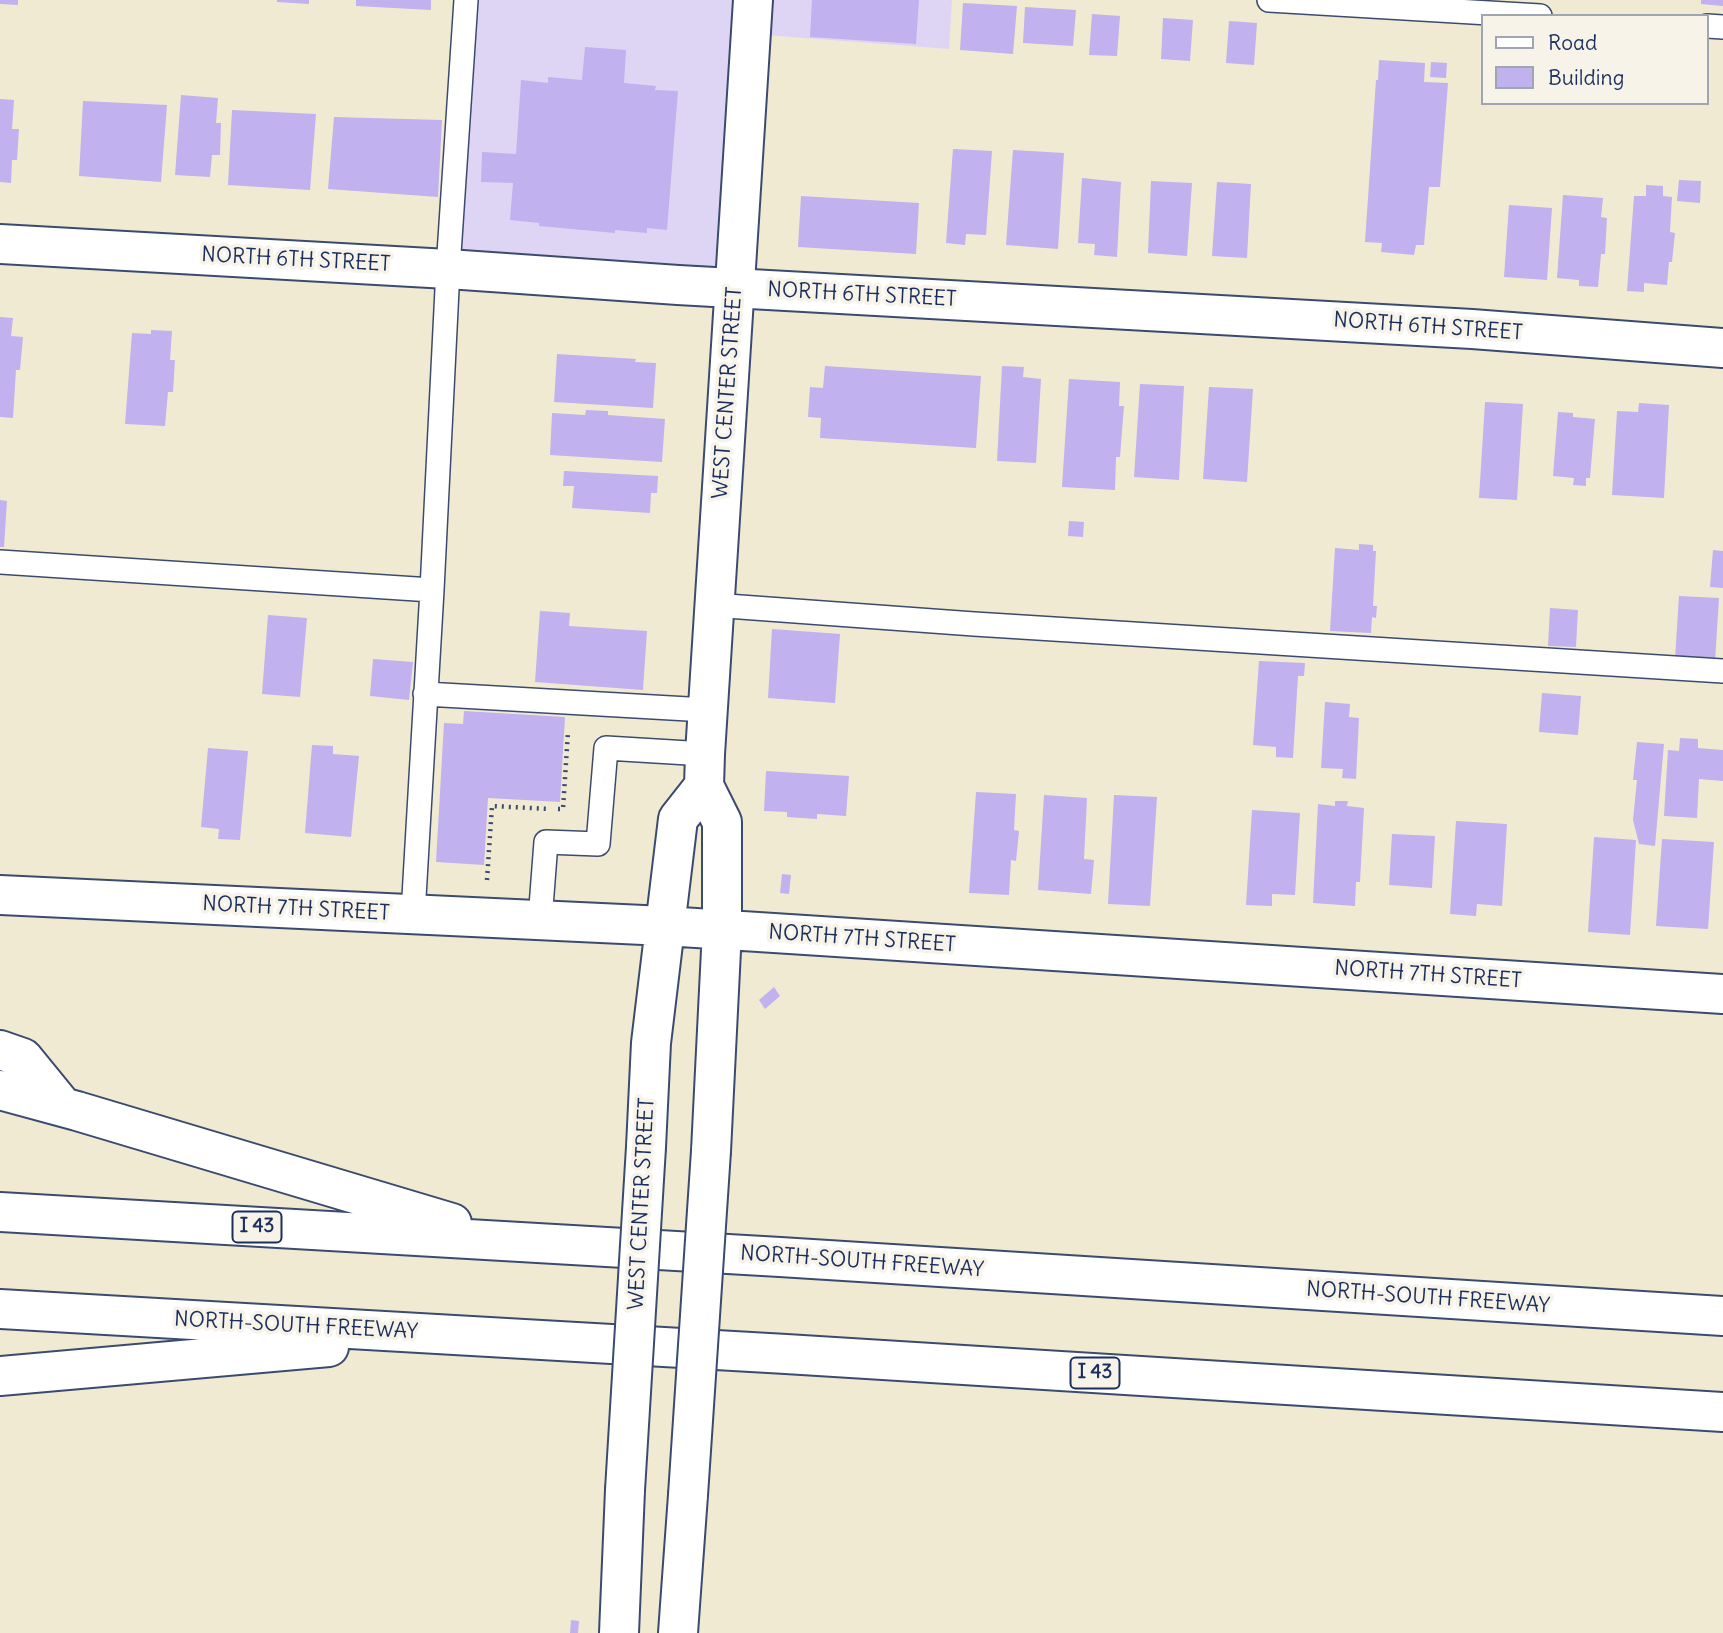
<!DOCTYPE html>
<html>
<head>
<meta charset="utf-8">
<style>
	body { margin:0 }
	#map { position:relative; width:1723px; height:1633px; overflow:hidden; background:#f0ead3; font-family:Delius,sans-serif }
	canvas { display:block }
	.legend { position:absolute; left:1481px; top:14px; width:228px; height:91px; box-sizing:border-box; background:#f7f3e8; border:2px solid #9fa5b1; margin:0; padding:9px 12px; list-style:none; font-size:21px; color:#1b2f5e }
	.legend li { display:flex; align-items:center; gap:14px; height:35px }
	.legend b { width:35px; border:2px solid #9fa5b1 }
</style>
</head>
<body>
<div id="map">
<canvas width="1723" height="1633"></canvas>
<ul class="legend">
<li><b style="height:9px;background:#fff"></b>Road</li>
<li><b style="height:19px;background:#c1b1ee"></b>Building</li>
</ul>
</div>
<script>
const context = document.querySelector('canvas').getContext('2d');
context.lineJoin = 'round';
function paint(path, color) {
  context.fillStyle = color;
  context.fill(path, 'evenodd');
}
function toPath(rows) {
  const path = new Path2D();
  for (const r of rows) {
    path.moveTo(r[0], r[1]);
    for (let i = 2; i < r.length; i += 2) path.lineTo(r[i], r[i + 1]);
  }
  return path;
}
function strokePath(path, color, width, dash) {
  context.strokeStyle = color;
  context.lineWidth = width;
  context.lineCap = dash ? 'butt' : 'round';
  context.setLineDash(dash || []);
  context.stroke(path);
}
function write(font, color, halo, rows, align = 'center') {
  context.font = font + ' Delius,sans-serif';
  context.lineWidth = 7;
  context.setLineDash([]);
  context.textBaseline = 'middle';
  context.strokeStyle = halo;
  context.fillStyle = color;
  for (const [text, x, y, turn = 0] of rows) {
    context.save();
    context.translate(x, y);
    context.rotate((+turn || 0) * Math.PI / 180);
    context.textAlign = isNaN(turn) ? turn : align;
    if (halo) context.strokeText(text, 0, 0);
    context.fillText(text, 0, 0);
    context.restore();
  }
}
paint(toPath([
	[466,0,952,0,949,49,751,34,735,288,448,269]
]), '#ded5f5');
paint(toPath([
	[0,0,18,0,18,5,0,4],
	[277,0,309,0,309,4,277,2],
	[356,0,431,0,431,10,356,6],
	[812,0,919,0,916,44,810,37],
	[1701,0,1723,0,1723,6,1701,4],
	[963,3,1017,6,1013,54,960,50],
	[1025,7,1076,10,1073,46,1023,43],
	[1092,14,1120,16,1117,56,1089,55],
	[1163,18,1193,20,1190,61,1161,59],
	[1229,21,1257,23,1254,65,1226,63],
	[585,47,626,50,624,83,656,86,655,90,678,91,667,230,647,228,647,233,615,230,615,233,539,226,539,223,510,220,513,183,481,182,482,152,516,154,521,80,548,83,548,77,582,80],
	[1379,60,1425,63,1424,82,1448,83,1440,187,1429,187,1424,245,1416,245,1414,255,1381,252,1382,243,1365,242,1376,80,1378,80],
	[1431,62,1447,63,1446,78,1430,77],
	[181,95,218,98,216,123,221,123,220,155,212,155,210,177,175,175],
	[0,99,14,100,12,129,19,129,17,160,12,160,11,183,0,182],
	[83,101,167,105,161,182,79,176],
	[232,110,316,114,310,190,228,185],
	[334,117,442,120,438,197,328,189],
	[953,149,992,151,986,235,966,234,965,245,946,243],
	[1013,150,1064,153,1058,249,1006,245],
	[1082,178,1121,182,1117,257,1094,255,1095,244,1078,243],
	[1679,180,1701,181,1700,203,1677,201],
	[1151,181,1192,183,1187,256,1148,253],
	[1217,182,1251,184,1247,258,1212,256],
	[1646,185,1663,186,1663,196,1672,197,1670,232,1675,233,1672,262,1669,262,1667,285,1644,283,1644,292,1627,291,1634,196,1646,196],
	[1563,195,1603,198,1601,217,1607,218,1605,254,1601,254,1598,287,1579,286,1579,280,1557,278],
	[801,196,919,203,916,254,798,247],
	[1509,205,1552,208,1547,280,1504,277],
	[0,317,13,318,11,336,23,337,20,370,16,370,13,418,0,417],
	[151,330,172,331,170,360,175,360,173,392,168,392,165,426,125,424,132,333,151,334],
	[557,354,636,359,635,362,656,363,653,408,554,402],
	[825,366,981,376,976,448,820,438,821,418,808,417,810,387,823,388],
	[1002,366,1024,367,1023,377,1041,379,1036,463,997,461],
	[1069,379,1120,382,1119,406,1124,406,1120,457,1116,457,1115,490,1062,487],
	[1140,384,1184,386,1179,480,1134,477],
	[1209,387,1253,389,1247,482,1203,479],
	[1485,402,1523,404,1517,500,1479,498],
	[1639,403,1669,405,1664,498,1612,495,1617,411,1638,412],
	[586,410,608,411,608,415,665,419,662,462,550,455,552,413,585,415],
	[1558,412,1573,413,1573,417,1595,419,1590,478,1586,478,1586,486,1573,485,1574,478,1553,476],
	[564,471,658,476,657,493,651,493,650,513,572,508,574,486,563,486],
	[0,500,7,501,4,547,0,547],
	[1069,521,1084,522,1083,537,1068,536],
	[1359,544,1373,545,1373,551,1376,551,1373,606,1377,606,1376,618,1372,617,1371,633,1330,631,1335,548,1359,550],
	[1713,550,1723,551,1723,588,1710,587],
	[1679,596,1719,598,1715,662,1675,659],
	[1550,608,1578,610,1576,647,1548,646],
	[540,611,570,613,569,626,647,631,643,690,535,682],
	[268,615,307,618,300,697,262,694],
	[772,629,840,634,835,703,768,698],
	[373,659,413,662,409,700,370,696],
	[1259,661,1305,663,1304,676,1298,676,1293,758,1276,757,1276,747,1253,745],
	[1542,693,1581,696,1578,735,1539,732],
	[1325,702,1350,704,1349,717,1359,718,1356,779,1342,778,1343,769,1321,768],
	[464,711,565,717,560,802,488,798,484,865,436,862,444,723,463,724],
	[1680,738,1698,739,1698,748,1723,750,1723,781,1699,779,1697,818,1664,816,1668,750,1679,751],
	[1637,742,1664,744,1655,846,1639,844,1633,820,1637,780,1633,780],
	[312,745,333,746,333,754,359,756,351,837,305,833],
	[208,748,248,751,240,840,218,839,219,829,201,827],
	[766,771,849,776,846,816,817,814,817,819,787,817,787,812,764,811],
	[976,792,1016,794,1014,830,1019,831,1016,861,1011,860,1009,895,969,893],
	[1044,795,1087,798,1084,859,1094,860,1091,894,1038,890],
	[1114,795,1157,797,1150,906,1108,904],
	[1335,801,1348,801,1347,806,1364,808,1360,882,1356,882,1355,906,1313,903,1318,804,1335,806],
	[1252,810,1300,813,1295,895,1272,894,1272,906,1246,905],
	[1456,821,1507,824,1502,906,1477,904,1476,916,1450,914],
	[1392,834,1435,836,1432,888,1389,885],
	[1594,837,1636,840,1630,935,1588,932],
	[1662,839,1714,842,1708,929,1656,926],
	[782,874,791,875,789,894,780,893],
	[774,987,780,996,765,1009,759,1000],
	[571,1620,579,1621,578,1633,570,1633]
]), '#c1b1ee');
const lane = toPath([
	[1269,0,1540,16],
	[1707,26,1723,27],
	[0,562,432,590],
	[713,605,974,624,1723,671],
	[425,694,706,710],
	[413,914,432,590,448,269,466,0],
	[540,920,546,842,598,844,606,748,705,754]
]);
const street = toPath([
	[0,244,448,269,678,285,1472,329,1723,348]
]);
const secondary = toPath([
	[0,895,665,926,1723,994],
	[646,1147,651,1043,678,819,704,786],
	[711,1151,722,930,722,822,704,786,705,754,753,0],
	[619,1633,625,1490],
	[678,1633,688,1495]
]);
const highway = toPath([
	[0,1050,23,1058,63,1107],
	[0,1090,77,1111,452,1223],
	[0,1212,780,1257,1723,1316],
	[0,1309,786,1354,1723,1412],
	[0,1376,329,1347]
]);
strokePath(lane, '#3b4b70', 26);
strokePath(street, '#3b4b70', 42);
strokePath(secondary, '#3b4b70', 42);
strokePath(highway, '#3b4b70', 42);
strokePath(toPath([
	[558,809,563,809,568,732],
	[487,880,492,806,549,809]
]), '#3b4b70', 4.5, [2, 5]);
strokePath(lane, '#fff', 23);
strokePath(street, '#fff', 38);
strokePath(secondary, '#fff', 38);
strokePath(highway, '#fff', 38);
const secondaryBridge = toPath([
	[625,1490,646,1147],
	[688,1495,711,1151]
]);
strokePath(secondaryBridge, '#3b4b70', 42, []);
strokePath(secondaryBridge, '#fff', 38);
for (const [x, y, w] of [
	[257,1227,49],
	[1095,1373,49]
]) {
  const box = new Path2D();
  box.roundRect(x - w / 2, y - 15.5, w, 31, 5);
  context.fillStyle = '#f7f3e8';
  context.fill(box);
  strokePath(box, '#1b2f5e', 2);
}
write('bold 19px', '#1b2f5e', null, [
	["I 43",257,1227],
	["I 43",1095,1373]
]);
write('21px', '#1b2f5e', '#f7f3e8', [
	["NORTH 6TH STREET",296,260,3],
	["NORTH 6TH STREET",862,295,3],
	["NORTH 6TH STREET",1428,327,4],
	["WEST CENTER STREET",728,393,-86],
	["NORTH 7TH STREET",296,909,3],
	["NORTH 7TH STREET",862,939,4],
	["NORTH 7TH STREET",1428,975,4],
	["WEST CENTER STREET",642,1204,-87],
	["NORTH-SOUTH FREEWAY",862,1262,4],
	["NORTH-SOUTH FREEWAY",1428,1298,4],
	["NORTH-SOUTH FREEWAY",296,1326,3]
]);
</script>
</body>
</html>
